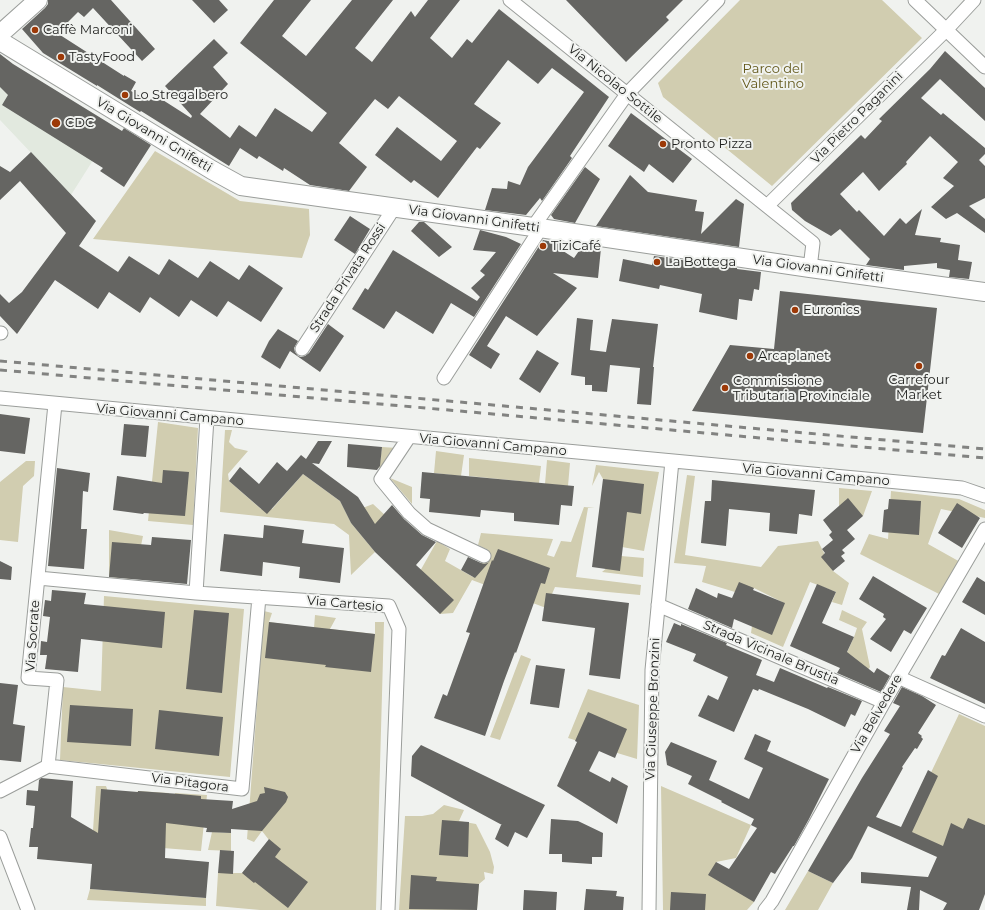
<!DOCTYPE html>
<html>
<head>
<meta charset="utf-8">
<style>
	body { margin:0 }
	canvas { display:block; background:#f0f2ef }
</style>
</head>
<body>
<canvas width="985" height="910"></canvas>
<script>
const context = document.querySelector('canvas').getContext('2d');
context.lineJoin = 'round';
function paint(path, color) {
  context.fillStyle = color;
  context.fill(path, 'evenodd');
}
function toPath(rows) {
  const path = new Path2D();
  for (const r of rows) {
    path.moveTo(r[0], r[1]);
    for (let i = 2; i < r.length; i += 2) path.lineTo(r[i], r[i + 1]);
  }
  return path;
}
function strokePath(path, color, width, dash) {
  context.strokeStyle = color;
  context.lineWidth = width;
  context.lineCap = dash ? 'butt' : 'round';
  context.setLineDash(dash || []);
  context.stroke(path);
}
function write(font, color, halo, rows, align = 'center') {
  context.font = font + ' Montserrat,sans-serif';
  context.lineWidth = 4;
  context.setLineDash([]);
  context.textBaseline = 'middle';
  context.strokeStyle = halo;
  context.fillStyle = color;
  for (const [text, x, y, turn = 0] of rows) {
    context.save();
    context.translate(x, y);
    context.rotate((+turn || 0) * Math.PI / 180);
    context.textAlign = isNaN(turn) ? turn : align;
    if (halo) context.strokeText(text, 0, 0);
    context.fillText(text, 0, 0);
    context.restore();
  }
}
paint(toPath([
	[0,56,2,56,14,65,114,127,71,195,0,120]
]), '#e2e9df');
paint(toPath([
	[740,0,882,0,922,38,772,186,663,97,658,83],
	[155,151,240,201,309,209,310,235,302,258,93,239],
	[158,422,198,428,193,525,148,521],
	[225,430,232,430,229,442,235,448,248,451,228,474,229,481,261,509,272,509,303,474,340,501,351,523,375,552,351,575,349,535,334,524,220,512],
	[382,447,397,448,379,470],
	[436,451,464,455,461,476,434,473],
	[469,458,541,466,539,483,469,476],
	[547,460,570,463,568,486,545,484],
	[26,461,35,461,34,476,23,486,18,542,0,540,0,482],
	[596,465,659,472,644,551,622,547,624,535,603,479,599,472,592,486],
	[687,475,695,476,685,555,761,567,778,546,818,541,833,571,849,583,842,605,832,602,836,592,810,582,783,647,751,633,752,626,784,603,754,588,735,592,702,582,706,566,674,563],
	[390,478,412,487,412,504],
	[839,488,872,491,863,516,839,511],
	[891,491,959,499,985,510,985,518,941,509,928,544,962,563,943,596,860,554,869,534,888,539],
	[373,504,399,528,385,541,360,509],
	[584,507,595,508,588,508,576,577,641,585,640,595,555,587,546,608,472,580,453,613,440,614,419,573,437,541,450,549,445,561,473,577,488,550,478,545,481,533,553,539,547,555,554,557,561,541,571,542],
	[109,530,143,536,134,579,109,577],
	[621,556,644,558,643,577,602,572],
	[104,596,244,609,230,777,60,760,63,687,101,691],
	[842,610,867,622,862,629,870,667,864,677,840,668,854,637,857,628,839,620],
	[264,611,272,613,269,622,314,628,315,615,336,618,330,629,375,634,375,622,384,622,376,910,260,910,216,906,218,873,242,873,269,840,262,831,254,842,247,839],
	[521,655,531,659,500,740,490,737],
	[588,689,639,705,637,759,568,738],
	[959,714,985,726,985,827,955,858,902,833],
	[96,786,106,786,113,807,128,802,138,791,169,793,171,820,175,793,207,795,201,851,150,847,92,845],
	[661,786,751,825,736,858,716,862,754,902,747,910,663,910],
	[444,805,464,810,459,821,476,824,490,852,494,867,493,874,484,872,485,879,479,884,477,910,399,910,405,816,422,816,433,814],
	[212,832,231,833,231,851,208,850],
	[808,871,833,883,818,910,785,910],
	[90,889,206,898,206,906,87,900]
]), '#d1cdb0');
paint(toPath([
	[48,0,111,0,155,49,142,61,93,8,84,17,78,12,57,33,124,76,124,75,136,82,131,91,149,101,155,95,191,118,192,116,165,86,214,39,228,53,213,67,228,84,200,114,230,138,239,125,256,137,275,108,312,132,327,113,240,43,274,0,311,0,282,36,306,56,352,0,393,0,355,48,372,62,411,11,415,17,428,0,460,0,430,38,452,58,467,39,472,43,499,9,609,97,570,156,572,158,542,201,540,198,526,215,485,210,492,188,507,189,508,181,520,185,528,167,584,92,552,68,538,84,508,60,474,104,501,123,480,149,477,147,438,198,414,180,411,183,375,155,397,127,441,161,457,141,399,96,388,109,375,99,339,143,367,167,349,191,310,185,284,168,283,171,259,156,257,159,240,148,229,166,141,111,140,112,97,85,97,86,43,53,22,29,45,8,48,4],
	[192,0,219,0,228,10,214,23],
	[566,0,683,0,666,17,669,20,626,62],
	[945,51,985,88,985,121,940,79,921,98,941,115,943,113,985,148,985,154,979,160,985,166,985,198,969,206,985,219,985,233,957,213,946,219,931,207,954,186,943,178,958,162,930,136,906,162,907,164,879,191,863,172,840,194,857,212,859,210,884,236,900,218,906,224,922,209,915,235,941,238,940,242,960,245,958,260,972,262,969,279,949,277,950,270,937,268,937,263,904,266,904,270,866,265,870,259,840,229,831,236,805,221,792,210,791,203,861,135,865,139,882,121,879,119,930,69],
	[0,54,13,64,122,131,124,128,151,145,124,187,100,171,103,168,2,105,8,95,0,87],
	[631,113,692,159,673,183,649,164,644,172,608,146],
	[31,152,96,221,79,246,118,272,129,256,159,275,169,259,198,278,210,261,239,280,249,265,283,288,261,322,228,301,217,317,191,300,179,317,150,297,140,313,109,292,98,309,55,280,17,334,0,316,0,294,9,303,22,292,66,233,20,181,0,200,0,166,10,172],
	[585,167,600,179,575,223,554,219,551,215],
	[630,175,648,192,697,200,695,211,704,212,701,234,736,199,744,204,739,247,596,226],
	[350,216,370,229,355,254,334,240],
	[419,222,424,222,452,247,439,257,411,231],
	[480,230,506,237,521,244,474,317,451,303,433,334,396,311,384,329,352,309,365,288,368,290,393,250,477,301,480,297,471,288,485,275,480,271,496,252,473,250],
	[543,240,562,244,560,249,574,258,583,245,601,248,598,278,553,273,577,288,537,336,506,316,487,346,500,354,491,369,469,355],
	[654,256,737,268,737,269,761,272,759,290,754,289,752,301,739,299,737,320,699,312,702,294,660,285,659,289,619,281,623,259,652,265],
	[780,291,937,308,923,433,692,411,730,345,774,349],
	[577,318,593,320,590,350,606,352,612,319,658,324,653,367,654,367,651,405,637,404,640,368,610,365,607,392,592,391,592,385,585,385,585,377,571,375],
	[328,324,344,336,320,372,290,351,280,369,261,357,269,341,278,329,298,341,294,348,295,352,298,356,301,357,305,356,309,353],
	[537,350,559,363,540,393,519,379],
	[0,414,30,418,25,454,0,451],
	[124,424,149,426,146,457,121,455],
	[318,441,332,441,319,464,312,463,358,497,375,524,392,505,404,519,422,535,436,542,416,565,454,600,440,614,375,552,351,523,340,501,303,474,267,514,229,481,240,467,259,484,277,462,287,471,301,455,306,459],
	[348,444,382,447,380,466,377,470,347,467],
	[57,468,90,473,88,492,83,491,81,529,87,529,84,569,48,566],
	[163,470,189,472,185,516,144,513,143,514,113,510,117,476,162,483],
	[422,472,574,486,572,506,561,505,559,525,514,521,514,513,481,510,480,517,429,512,430,499,420,498],
	[603,479,644,484,641,514,627,512,620,571,592,567],
	[712,480,815,490,812,516,799,514,797,534,769,531,770,513,729,509,726,546,701,543,705,501,711,501],
	[848,498,863,516,847,530,855,539,842,550,845,553,841,556,845,561,833,571,821,557,825,553,822,549,833,540,829,535,832,532,823,520],
	[889,499,921,501,919,535,882,532,884,510,888,509],
	[957,503,980,518,962,548,938,533],
	[264,525,304,530,302,543,344,548,340,583,299,578,300,567,263,562,262,576,220,571,224,534,263,538],
	[152,537,191,540,187,584,109,577,112,542,151,545],
	[498,549,550,568,545,584,541,583,516,653,515,652,504,681,485,736,434,718,443,694,447,696,470,633,466,632,492,560,493,561],
	[468,557,481,563,484,564,488,563,491,560,475,578,461,570],
	[0,561,12,567,11,580,0,579],
	[873,576,927,608,911,634,904,630,891,652,870,639,886,619,883,617,884,614,859,599],
	[977,577,985,582,985,615,962,602],
	[739,582,754,588,753,590,785,603,772,635,734,619,732,628,688,609,696,588,717,598,718,593,732,598],
	[817,584,836,592,822,623,854,637,847,652,874,673,877,668,890,676,881,692,837,673,840,668,790,646],
	[52,590,86,593,84,604,165,612,162,648,81,639,78,672,45,669,47,655,40,655,41,641,47,642,50,617,43,616,45,600,51,601],
	[546,593,629,603,620,679,589,675,595,628,542,621],
	[194,610,229,613,222,693,186,689],
	[269,622,375,634,371,672,325,667,326,665,265,658],
	[674,623,681,626,681,624,727,643,726,645,762,660,756,675,774,682,780,668,827,688,828,687,862,701,855,716,851,714,845,727,808,709,759,689,758,691,753,689,734,732,698,716,708,695,718,700,728,677,693,661,696,654,666,642],
	[961,628,985,642,985,704,930,678,942,655,945,656],
	[536,665,565,669,559,708,530,704],
	[0,683,18,685,13,724,25,726,21,762,0,760],
	[902,687,922,696,936,705,918,733,922,736,921,737,923,739,917,749,915,748,902,767,903,768,876,817,901,827,928,770,938,776,912,832,943,846,951,823,963,829,968,818,985,825,985,894,979,910,943,910,947,903,920,890,919,910,907,910,911,887,861,883,861,872,928,877,937,857,868,826,852,858,833,883,808,871,862,778,890,734,884,731,900,706,893,703],
	[70,705,133,709,131,746,67,742],
	[159,710,223,717,219,756,155,749],
	[588,712,627,729,615,758,599,751,589,771,610,782,612,777,628,786,617,824,557,786,577,742,575,741],
	[755,734,771,741,767,751,829,779,809,819,794,846,793,846,775,874,771,872,754,902,708,875,716,862,729,869,757,828,751,825,754,819,721,802,722,801,688,784,692,776,667,765,665,752,671,742,717,761,709,780,749,799,763,768,744,759],
	[421,745,545,805,527,838,515,832,508,847,495,839,501,825,502,825,411,776,412,756],
	[41,778,73,781,71,817,98,833,101,789,138,792,138,791,180,794,201,796,201,799,233,801,232,809,257,801,260,794,265,793,264,787,285,792,288,797,286,802,262,831,231,829,231,833,206,832,207,828,166,823,165,858,209,862,206,898,90,889,92,864,37,859,38,847,29,847,31,828,33,828,35,806,26,805,27,790,38,791,39,780],
	[551,819,578,821,603,833,602,857,592,857,592,864,562,862,562,854,549,854],
	[442,820,469,822,468,857,439,855],
	[269,839,281,849,275,857,308,882,288,908,255,882,254,883,242,873],
	[220,850,234,851,233,874,218,873],
	[411,875,437,877,436,881,479,884,477,910,409,909],
	[586,889,617,891,616,896,624,897,623,910,584,910],
	[524,890,557,892,556,910,523,910],
	[671,892,706,894,705,910,670,910]
]), '#656562');
const street = toPath([
	[510,0,813,243,810,268],
	[915,0,985,67],
	[767,206,946,30,974,0],
	[533,227,627,94,718,0],
	[0,333,1,333],
	[302,349,394,208],
	[444,378,541,228],
	[0,398,962,488,985,496],
	[207,418,196,593,389,606,399,629,388,910],
	[409,437,381,479,409,513,427,529,484,556],
	[38,578,196,593],
	[658,605,884,702],
	[898,677,985,716],
	[48,766,57,680,28,678,55,404],
	[0,791,48,766,242,789,259,597],
	[0,837,28,910],
	[649,910,652,670,672,461],
	[765,910,772,901,884,702,985,529]
]);
const secondary = toPath([
	[0,34,38,0],
	[0,41,212,170,241,186,533,227,810,268,985,292]
]);
strokePath(street, '#9b9e9b', 15);
strokePath(secondary, '#9b9e9b', 20);
strokePath(street, '#fff', 13);
strokePath(secondary, '#fff', 18);
strokePath(toPath([
	[0,361,985,449],
	[0,370,985,458]
]), '#828381', 3, [7, 7]);
for (const [x, y, r, color] of [
	[35,30,4,"#9d3907"],
	[61,57,4,"#9d3907"],
	[125,95,4,"#9d3907"],
	[56,123,5,"#9d3907"],
	[663,144,4,"#9d3907"],
	[543,246,4,"#9d3907"],
	[657,262,4,"#9d3907"],
	[795,310,4,"#9d3907"],
	[750,356,4,"#9d3907"],
	[919,366,4,"#9d3907"],
	[725,388,4,"#9d3907"]
]) {
  const dot = new Path2D();
  dot.arc(x, y, r, 0, 2 * Math.PI);
  context.fillStyle = color;
  context.fill(dot);
  strokePath(dot, '#f0f2ef', 1.5);
}
write('13px', '#212220', '#f0f2ef', [
	["Caffè Marconi",43,30],
	["TastyFood",69,57],
	["Lo Stregalbero",133,95],
	["CDC",65,123],
	["Pronto Pizza",671,144],
	["TiziCafé",551,246],
	["La Bottega",665,262],
	["Euronics",803,310],
	["Arcaplanet",758,356],
	["Carrefour",919,380,"center"],
	["Market",919,395,"center"],
	["Commissione",733,381],
	["Tributaria Provinciale",733,396]
], 'left');
write('13px', '#615617', '#f0f2ef', [
	["Parco del",773,69],
	["Valentino",773,84]
]);
write('13px', '#212220', '#f0f2ef', [
	["Via Nicolao Sottile",615,84,39],
	["Via Pietro Paganini",857,118,-45],
	["Via Giovanni Gnifetti",154,135,31],
	["Via Giovanni Gnifetti",474,219,8],
	["Via Giovanni Gnifetti",818,269,8],
	["Strada Privata Rossi",348,278,-57],
	["Via Giovanni Campano",170,415,5],
	["Via Giovanni Campano",493,445,5],
	["Via Giovanni Campano",816,475,5],
	["Via Cartesio",345,604,5],
	["Via Socrate",33,636,-86],
	["Strada Vicinale Brustia",771,653,23],
	["Via Giuseppe Bronzini",653,709,-88],
	["Via Belvedere",877,714,-60],
	["Via Pitagora",190,783,7]
]);
</script>
</body>
</html>
